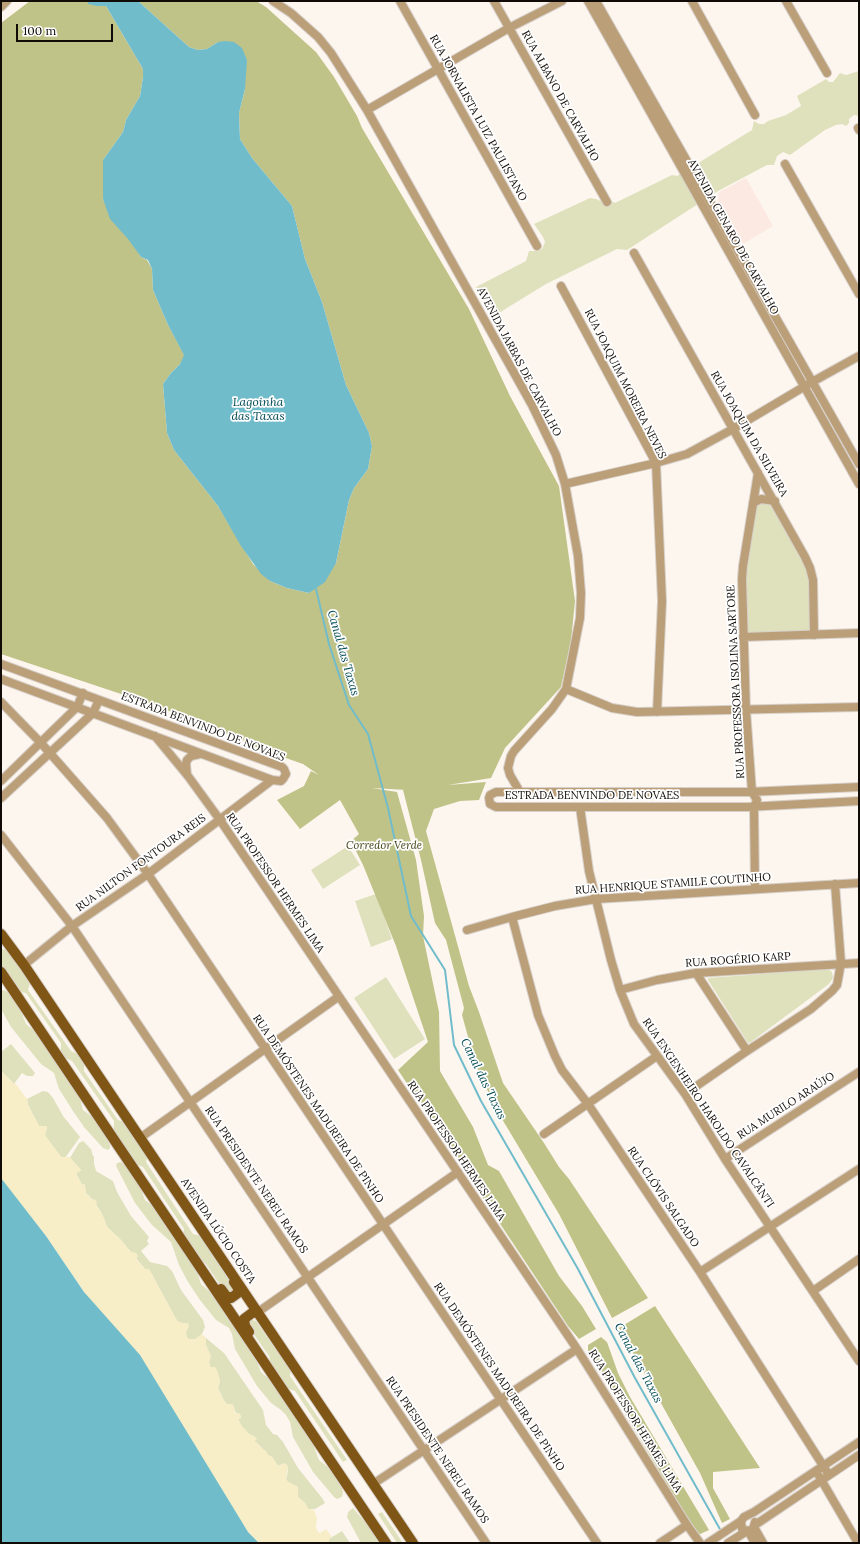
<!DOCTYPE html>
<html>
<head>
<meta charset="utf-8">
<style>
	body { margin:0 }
	#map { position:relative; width:860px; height:1544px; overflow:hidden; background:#fdf6ef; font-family:Lora,serif }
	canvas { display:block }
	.frame { position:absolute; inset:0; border:2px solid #100b06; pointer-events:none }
	.scale { position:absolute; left:16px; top:24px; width:97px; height:18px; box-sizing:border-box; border:2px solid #100b06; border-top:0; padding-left:5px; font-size:12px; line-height:14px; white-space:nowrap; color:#100b06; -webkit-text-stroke:3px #fff; paint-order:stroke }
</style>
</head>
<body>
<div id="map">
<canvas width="860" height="1544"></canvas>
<div class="frame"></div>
<div class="scale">100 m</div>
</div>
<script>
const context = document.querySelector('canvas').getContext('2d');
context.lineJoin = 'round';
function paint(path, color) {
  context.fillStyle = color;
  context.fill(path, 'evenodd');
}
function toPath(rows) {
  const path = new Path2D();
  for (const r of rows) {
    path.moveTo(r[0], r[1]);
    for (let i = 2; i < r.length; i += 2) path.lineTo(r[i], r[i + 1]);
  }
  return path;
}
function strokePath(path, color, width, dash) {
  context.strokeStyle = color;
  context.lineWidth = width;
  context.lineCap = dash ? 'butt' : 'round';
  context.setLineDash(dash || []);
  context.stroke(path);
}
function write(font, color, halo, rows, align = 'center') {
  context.font = font + ' Lora,serif';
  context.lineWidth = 3.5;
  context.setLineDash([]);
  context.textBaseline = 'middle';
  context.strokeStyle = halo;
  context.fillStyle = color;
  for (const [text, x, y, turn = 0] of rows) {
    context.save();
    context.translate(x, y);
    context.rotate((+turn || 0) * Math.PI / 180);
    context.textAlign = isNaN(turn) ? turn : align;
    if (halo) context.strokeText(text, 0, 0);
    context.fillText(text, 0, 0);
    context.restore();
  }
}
paint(toPath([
	[746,178,773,226,743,244,718,201,719,192]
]), '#fce9e1');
paint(toPath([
	[859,71,859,116,854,115,849,119,849,123,846,126,842,124,836,125,825,130,790,155,783,152,777,156,774,165,767,165,718,191,627,250,617,249,546,284,494,316,476,287,526,261,529,251,536,251,542,249,545,242,543,237,534,224,590,198,596,199,603,202,610,200,615,203,672,175,677,176,752,130,754,121,759,124,764,124,768,121,786,115,801,106,797,96,826,79,829,82,833,82,840,73,846,75],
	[763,500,772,502,805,564,809,585,809,631,747,634,745,566,756,506],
	[348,846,360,865,323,889,311,870],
	[376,894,392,939,371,947,355,901],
	[1,949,9,950,31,980,28,990,71,1051,82,1056,84,1060,84,1071,118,1120,127,1123,148,1154,146,1162,193,1234,204,1237,211,1248,214,1258,234,1287,231,1293,225,1292,206,1264,198,1257,183,1236,184,1229,143,1167,136,1164,114,1132,114,1121,72,1061,63,1057,61,1053,61,1043,26,993,20,992,1,966],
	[828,969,832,972,833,978,829,984,751,1042,748,1043,708,980,708,978],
	[386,977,425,1039,394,1059,354,998],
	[1,990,6,991,9,994,20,1009,26,1024,38,1034,80,1098,83,1110,94,1118,104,1133,110,1145,110,1148,108,1150,103,1148,84,1127,73,1111,59,1089,54,1073,41,1064,11,1027,1,1009],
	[11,1044,35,1073,33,1076,27,1076,22,1073,14,1084,1,1071,1,1052],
	[43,1091,48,1092,53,1098,63,1116,80,1137,65,1158,61,1157,48,1140,45,1135,47,1128,46,1126,39,1126,28,1105,27,1099],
	[83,1141,91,1149,93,1156,94,1156,94,1164,96,1171,113,1181,117,1192,131,1216,149,1237,147,1241,149,1244,141,1251,150,1262,167,1266,172,1271,181,1290,203,1320,205,1327,202,1334,196,1339,189,1340,187,1338,183,1323,178,1322,176,1319,150,1271,145,1269,120,1239,107,1227,101,1212,93,1200,86,1193,84,1184,82,1185,76,1173,81,1170,70,1158,79,1143],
	[121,1162,126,1166,140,1187,145,1200,154,1207,197,1272,201,1284,212,1294,256,1359,261,1372,270,1380,304,1430,313,1444,319,1460,329,1468,342,1488,343,1493,342,1497,337,1499,334,1497,313,1472,293,1437,290,1422,286,1415,281,1410,271,1403,257,1386,235,1349,232,1334,229,1328,216,1320,200,1300,188,1282,179,1265,171,1242,152,1225,135,1203,116,1166,117,1163],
	[252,1320,256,1321,274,1347,283,1356,291,1368,290,1376,347,1460,343,1462,295,1391,286,1388,271,1365,269,1356,248,1326,249,1321],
	[206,1338,224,1353,263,1410,266,1425,273,1434,277,1435,283,1442,298,1468,322,1498,325,1503,322,1505,315,1509,308,1509,305,1503,298,1497,298,1489,289,1484,286,1479,288,1471,287,1465,282,1464,278,1466,272,1457,268,1455,257,1443,254,1442,255,1437,249,1434,243,1429,238,1419,241,1418,240,1414,236,1413,232,1404,228,1405,224,1401,218,1388,220,1381,215,1367,212,1368,210,1367,207,1347,206,1345],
	[353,1508,365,1522,379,1543,361,1543,347,1517,348,1512],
	[382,1512,403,1543,397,1543,378,1514],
	[342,1531,350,1543,329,1543,329,1539,332,1537]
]), '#dfe1bd');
paint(toPath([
	[30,1,105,1,106,6,143,69,143,77,140,96,126,120,123,132,103,160,103,199,141,257,147,260,152,269,153,290,168,325,185,356,180,364,171,373,163,384,167,433,174,450,218,506,253,564,270,581,287,588,309,593,336,563,349,500,354,488,368,469,372,446,369,433,346,385,322,302,305,259,292,206,252,158,240,139,239,113,245,89,218,42,207,49,198,50,189,47,138,1,256,1,266,7,316,52,334,77,357,116,362,128,469,309,510,396,559,486,575,601,571,641,561,687,505,748,491,778,448,785,486,782,479,800,460,801,434,809,426,831,469,986,479,1012,503,1083,544,1143,559,1167,569,1179,648,1298,612,1318,559,1214,499,1114,477,1069,462,1015,464,1008,446,940,435,923,421,860,403,790,406,790,372,788,397,792,416,860,424,916,423,936,439,1012,440,1071,473,1127,488,1165,499,1171,559,1276,582,1306,596,1329,579,1339,568,1326,398,1070,428,1042,396,946,363,865,351,841,359,834,340,800,300,829,277,800,304,786,311,771,319,775,303,764,260,749,245,741,154,705,1,654,1,23],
	[655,1306,760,1468,713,1472,713,1488,730,1519,722,1523,700,1473,619,1328],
	[601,1337,607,1342,618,1373,630,1397,709,1530,698,1535,588,1352,588,1345]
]), '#c0c388');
paint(toPath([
	[1,1071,14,1084,15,1083,27,1099,28,1105,39,1126,46,1126,47,1128,45,1135,61,1157,70,1157,77,1166,79,1167,81,1170,76,1174,82,1185,85,1184,86,1193,92,1200,94,1199,97,1202,96,1204,104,1218,107,1227,120,1239,129,1250,132,1252,136,1253,138,1256,136,1259,145,1269,149,1269,176,1319,180,1323,188,1323,189,1326,186,1333,187,1338,194,1340,202,1334,206,1338,206,1345,211,1356,209,1362,210,1367,215,1367,217,1370,220,1381,218,1388,223,1399,227,1404,232,1404,234,1406,235,1413,240,1414,241,1418,238,1419,241,1425,249,1434,255,1437,257,1439,254,1442,256,1442,261,1448,266,1451,268,1455,272,1457,278,1466,285,1463,287,1465,288,1468,286,1477,287,1481,298,1487,298,1497,305,1503,308,1509,314,1510,317,1518,316,1527,318,1532,320,1533,326,1529,332,1537,329,1539,329,1543,259,1543,248,1532,46,1236,4,1183,1,1178]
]), '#f7eec8');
paint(toPath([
	[88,1,138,1,189,47,198,50,207,49,218,42,225,41,234,42,242,48,247,60,245,89,239,113,240,139,252,158,292,206,305,259,322,302,346,385,369,433,372,446,368,469,354,488,349,500,336,563,325,582,309,593,287,588,270,581,261,574,241,546,218,506,174,450,167,433,163,384,171,373,180,364,184,355,168,325,153,290,152,269,148,260,141,257,128,239,110,219,103,199,103,160,123,132,126,120,140,96,143,77,143,69,106,6,97,6,88,4],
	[1,1178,46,1236,84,1292,140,1355,234,1509,248,1532,259,1543,1,1543]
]), '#71bccb');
strokePath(toPath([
	[316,589,329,644,349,705,368,734,388,808,411,916,445,970,454,1045,481,1101,578,1269,635,1378,721,1531]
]), '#71bccb', 2);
const minor = toPath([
	[273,1,291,13,318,37,331,53,367,110,532,405,556,455,565,484,578,556,581,593,580,618,566,689,552,709,514,751,511,756,508,768,510,775,520,792],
	[400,1,537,246],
	[494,1,607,202],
	[588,1,859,484],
	[596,1,859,464],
	[692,1,755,115],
	[786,1,827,73],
	[1,7,7,1],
	[367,110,509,28,562,1],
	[858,128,859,130],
	[785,164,859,294],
	[634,253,805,557,810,568,813,580,814,635],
	[561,286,656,463,662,601,657,712],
	[565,484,656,463,687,454,733,429,812,382,859,356],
	[753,503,761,499,775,501],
	[743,637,859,633],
	[1,664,282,767,284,769,286,774,283,779,281,781,272,780,1,679],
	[566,689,612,708,637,712,859,707],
	[1,702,41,743,107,818,148,874,597,1543],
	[155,736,188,776,220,820,577,1349,687,1525,700,1543],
	[187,775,186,764,187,760,191,756,200,754],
	[1,781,77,707,83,693],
	[859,787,748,792,496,792,490,795,489,798,490,804,496,807,747,807,859,801],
	[1,798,93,713,99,700],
	[580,807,589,871,611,960,620,990,634,1024,685,1094,725,1159,859,1361],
	[1,835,72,926,486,1543],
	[755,889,754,807,757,800,752,792,746,710,742,579,743,566,758,473],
	[512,917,538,1015,555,1056,562,1070,588,1104,700,1272,829,1475],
	[467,930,512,917,555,906,596,899,859,883],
	[24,965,72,926,148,874,272,780],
	[696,973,747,1051,811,1009,832,991,837,985,841,963,835,884],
	[620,990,657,980,696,973,859,963],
	[685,1094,747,1051],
	[544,1134,657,1056],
	[140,1138,338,997],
	[725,1159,859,1072],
	[700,1272,859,1169],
	[813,1291,859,1259],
	[258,1312,458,1172],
	[819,1476,858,1543],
	[373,1484,577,1349],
	[741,1521,742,1529,748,1531,753,1529,755,1522],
	[755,1525,859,1455],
	[754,1527,763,1543],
	[748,1531,755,1543],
	[660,1543,687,1525],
	[708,1543,741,1521,744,1517,754,1512,859,1442],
	[728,1543,747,1531]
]);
const major = toPath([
	[1,934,24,965,122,1111,413,1543],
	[1,972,386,1543],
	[221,1289,226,1296,231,1298,238,1293,238,1288,234,1282],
	[249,1332,245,1326,244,1319,252,1313,258,1312]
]);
strokePath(minor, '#d7d0ca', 10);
strokePath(major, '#d7d0ca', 12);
strokePath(minor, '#bb9f79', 8);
strokePath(major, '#7f5615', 10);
write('11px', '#100b06', '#fff', [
	["RUA ALBANO DE CARVALHO",560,96,61],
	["RUA JORNALISTA LUIZ PAULISTANO",478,118,61],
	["AVENIDA GENARO DE CARVALHO",733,237,61],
	["AVENIDA JARBAS DE CARVALHO",519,362,62],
	["RUA JOAQUIM MOREIRA NEVES",625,384,63],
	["RUA JOAQUIM DA SILVEIRA",749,434,60],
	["RUA PROFESSORA ISOLINA SARTORE",736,682,-93],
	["ESTRADA BENVINDO DE NOVAES",203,727,21],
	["ESTRADA BENVINDO DE NOVAES",592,796],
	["RUA NILTON FONTOURA REIS",141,863,-36],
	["RUA PROFESSOR HERMES LIMA",275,883,56],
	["RUA HENRIQUE STAMILE COUTINHO",673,884,-4],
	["RUA ROGÉRIO KARP",738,960,-4],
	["RUA MURILO ARAÚJO",786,1106,-33],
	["RUA DEMÓSTENES MADUREIRA DE PINHO",318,1109,56],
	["RUA ENGENHEIRO HAROLDO CAVALCÂNTI",708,1113,56],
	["RUA PROFESSOR HERMES LIMA",456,1151,56],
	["RUA PRESIDENTE NEREU RAMOS",256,1180,56],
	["RUA CLÓVIS SALGADO",663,1197,56],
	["AVENIDA LÚCIO COSTA",218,1231,56],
	["RUA DEMÓSTENES MADUREIRA DE PINHO",499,1377,56],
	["RUA PROFESSOR HERMES LIMA",635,1421,58],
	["RUA PRESIDENTE NEREU RAMOS",437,1450,56]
]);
write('italic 11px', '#434518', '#fff', [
	["Corredor Verde",384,846]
]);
write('italic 12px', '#014954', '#fff', [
	["Lagoinha",258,403],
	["das Taxas",258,417],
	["Canal das Taxas",343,653,74],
	["Canal das Taxas",483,1079,64],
	["Canal das Taxas",638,1363,62]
]);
</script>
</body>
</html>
